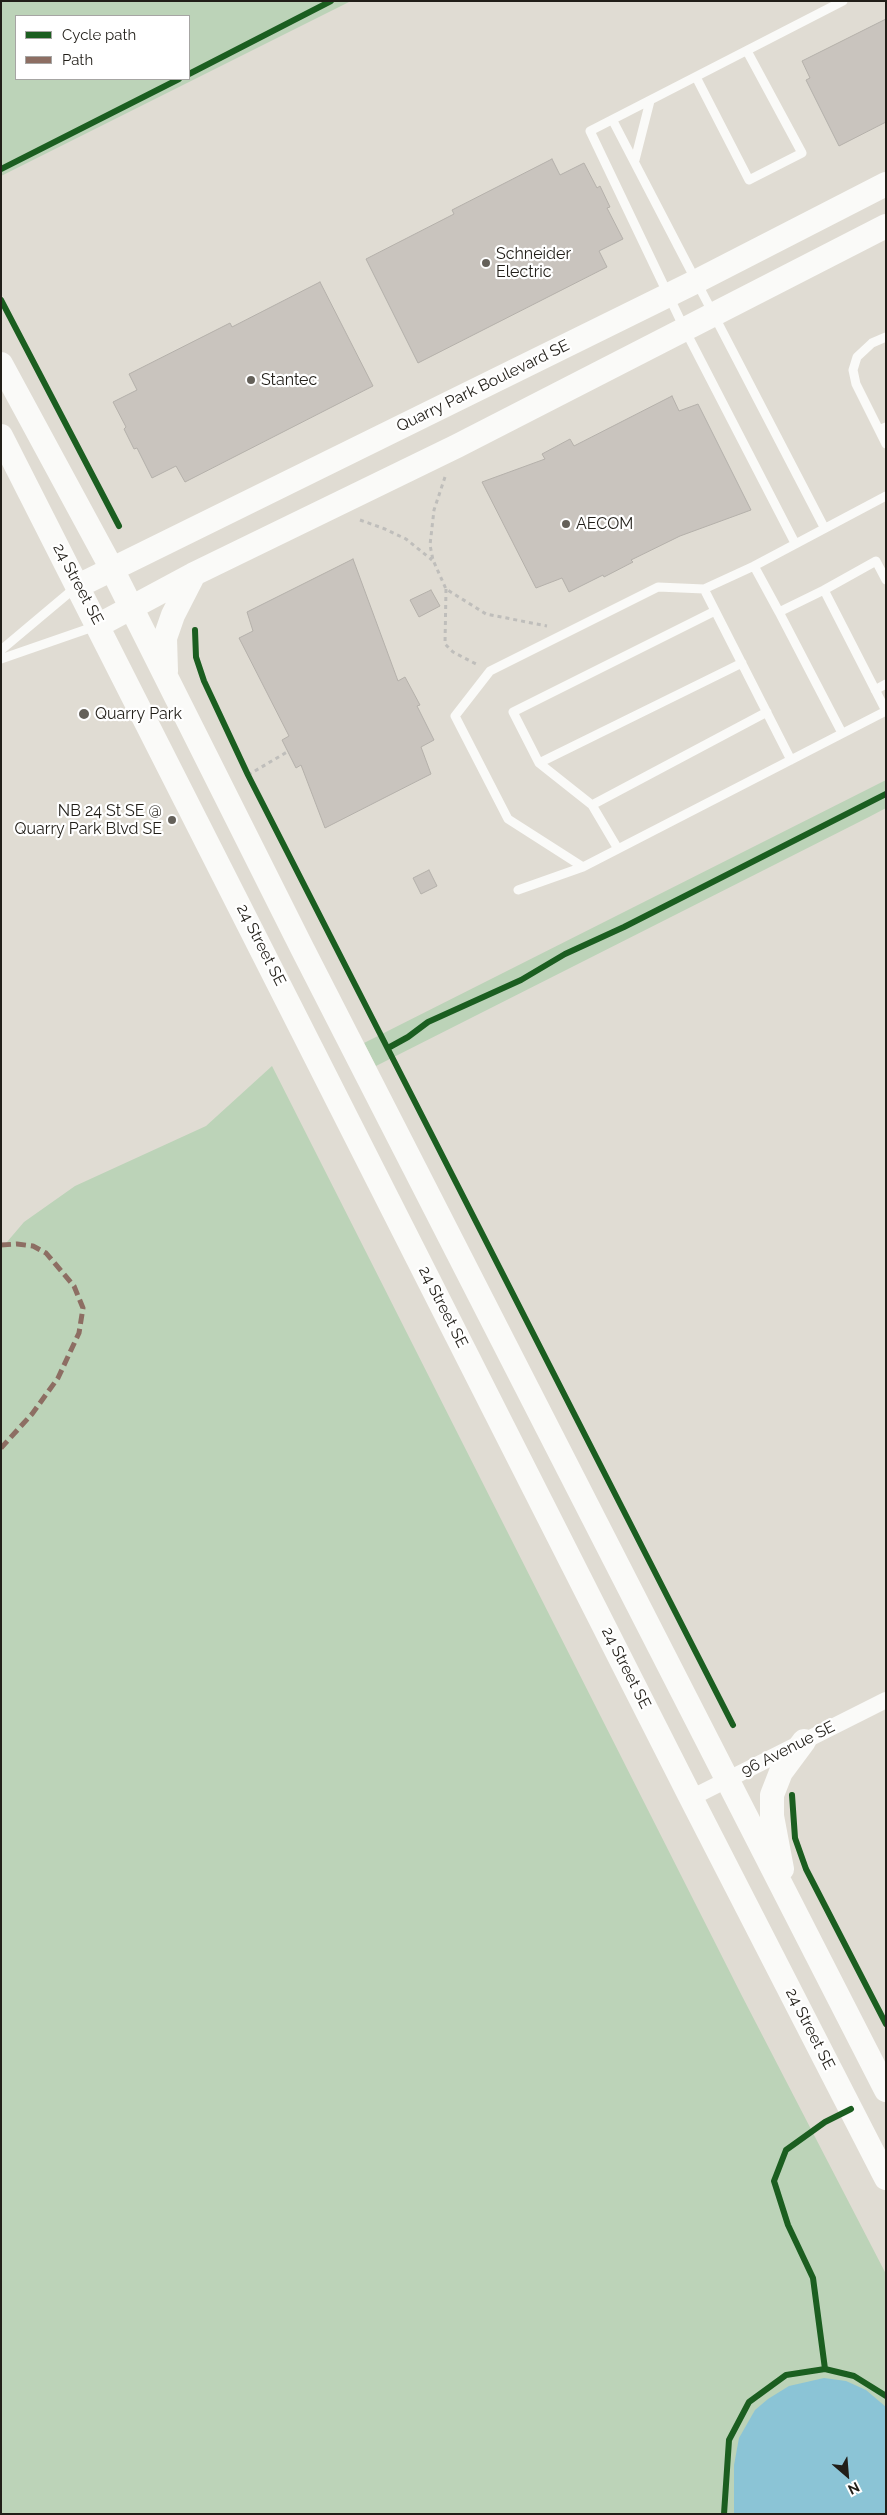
<!DOCTYPE html>
<html>
<head>
<meta charset="utf-8">
<style>
	body { margin:0 }
	#map { position:relative; width:887px; height:2515px; overflow:hidden; background:#e0dcd3; font-family:Raleway,sans-serif }
	canvas { display:block }
	.frame { position:absolute; inset:0; border:2px solid #211e18; pointer-events:none }
	.legend { position:absolute; left:15px; top:15px; width:175px; height:65px; box-sizing:border-box; background:#fff; border:1px solid #a6a5a3; margin:0; padding:6px 9px; list-style:none; font-size:15px; color:#211e18 }
	.legend li { display:flex; align-items:center; gap:10px; height:25px }
	.legend b { width:25px; border:1px solid #a6a5a3 }
	.north { position:absolute; left:822px; top:2450px; width:50px; height:50px; -webkit-text-stroke:4px #fff; paint-order:stroke; rotate:153deg; font-size:14px; font-weight:700; line-height:20px; text-align:center; color:#211e18 }
	.north::after { content:''; display:block; margin:auto; width:18px; height:22px; background:#211e18; clip-path:polygon(50% 0,100% 100%,50% 72%,0 100%) }
</style>
</head>
<body>
<div id="map">
<canvas width="887" height="2515"></canvas>
<div class="frame"></div>
<ul class="legend">
<li><b style="height:6px;background:#1b5e20"></b>Cycle path</li>
<li><b style="height:6px;background:#8d6e63"></b>Path</li>
</ul>
<div class="north">N</div>
</div>
<script>
const context = document.querySelector('canvas').getContext('2d');
context.lineJoin = 'round';
function paint(path, color) {
  context.fillStyle = color;
  context.fill(path, 'evenodd');
}
function toPath(rows) {
  const path = new Path2D();
  for (const r of rows) {
    path.moveTo(r[0], r[1]);
    for (let i = 2; i < r.length; i += 2) path.lineTo(r[i], r[i + 1]);
  }
  return path;
}
function strokePath(path, color, width, dash) {
  context.strokeStyle = color;
  context.lineWidth = width;
  context.lineCap = dash ? 'butt' : 'round';
  context.setLineDash(dash || []);
  context.stroke(path);
}
function write(font, color, halo, rows, align = 'center') {
  context.font = font + ' Raleway,sans-serif';
  context.lineWidth = 4.5;
  context.setLineDash([]);
  context.textBaseline = 'middle';
  context.strokeStyle = halo;
  context.fillStyle = color;
  for (const [text, x, y, turn = 0] of rows) {
    context.save();
    context.translate(x, y);
    context.rotate((+turn || 0) * Math.PI / 180);
    context.textAlign = isNaN(turn) ? turn : align;
    if (halo) context.strokeText(text, 0, 0);
    context.fillText(text, 0, 0);
    context.restore();
  }
}
paint(toPath([
	[1,1,351,1,1,176],
	[16,16,189,16,189,79,16,79],
	[886,780,886,808,869,817,376,1066,364,1043],
	[272,1066,742,1996,886,2274,886,2514,1,2514,1,1249,24,1222,75,1186,206,1126]
]), '#bcd3b8');
paint(toPath([
	[824,2378,846,2381,866,2390,886,2407,886,2514,734,2514,734,2465,739,2438,755,2410,768,2399,789,2386]
]), '#8bc4d6');
const building = toPath([
	[886,19,886,122,839,146,806,80,810,78,802,61,886,19],
	[552,159,560,175,584,163,597,188,600,186,610,207,607,208,623,239,599,251,607,267,418,363,366,259,454,214,452,210,552,159],
	[320,282,373,386,185,482,176,466,152,478,137,448,134,449,124,429,126,427,113,402,137,390,129,374,230,323,232,327,320,282],
	[672,396,679,411,698,404,751,510,680,536,631,560,633,562,604,577,603,575,569,592,562,578,536,588,482,482,545,459,542,454,570,439,574,446,672,396],
	[353,559,398,681,405,677,420,705,417,706,434,740,421,747,431,774,325,828,301,765,296,768,282,740,289,736,239,638,253,631,247,612,353,559],
	[431,590,440,606,419,617,410,600,431,590],
	[429,870,437,886,421,894,413,878,429,870]
]);
paint(building, '#c9c4be');
strokePath(building, '#b4b0aa', 1);
strokePath(toPath([
	[445,477,434,510,430,545,433,560,446,589,486,614,547,626],
	[360,520,385,529,406,539,432,560],
	[446,589,445,644,453,652,478,665],
	[248,775,287,752]
]), '#bfbebb', 3, [4, 4]);
strokePath(toPath([
	[696,77,749,180,802,153,747,51],
	[613,121,824,527],
	[635,160,650,101],
	[886,427,879,430,886,444],
	[879,430,856,384,853,370,857,357,872,343,886,337],
	[795,543,685,330,590,131,843,1],
	[754,566,779,612,824,590,886,711,583,867,508,819,455,716,490,671,658,587,704,589,754,566,886,496],
	[704,589,791,760],
	[824,590,876,561,886,580],
	[779,612,842,733],
	[1,650,76,587],
	[1,659,96,626],
	[875,690,886,684],
	[539,763,513,712,715,611],
	[592,805,539,763,742,663],
	[618,849,592,805,767,712],
	[518,890,583,867]
]), '#fafaf8', 9);
strokePath(toPath([
	[691,1798,886,1700]
]), '#fafaf8', 16);
strokePath(toPath([
	[1,364,112,569,302,948,886,2090],
	[1,436,691,1798,886,2178],
	[78,586,697,281,886,184],
	[99,625,194,574,457,446,886,226],
	[166,671,165,638,173,615,194,574],
	[782,1869,772,1816,772,1795,781,1772,804,1741]
]), '#fafaf8', 24);
strokePath(toPath([
	[1,1245,17,1244,33,1246,46,1253,74,1286,83,1308,79,1333,58,1378,32,1414,1,1448]
]), '#8d6e63', 5, [10, 5]);
strokePath(toPath([
	[189,74,331,1],
	[1,169,179,79],
	[1,300,119,526],
	[195,630,196,657,204,681,248,775,733,1725],
	[388,1048,408,1037,428,1022,521,980,565,954,624,927,886,794],
	[792,1795,795,1838,806,1869,886,2024],
	[825,2369,813,2278,788,2225,774,2181,786,2150,825,2122,851,2109],
	[724,2514,729,2440,749,2402,786,2375,825,2369,854,2376,886,2396]
]), '#1b5e20', 6);
for (const [x, y, r, color] of [
	[486,263,5,"#646059"],
	[251,380,5,"#646059"],
	[566,524,5,"#646059"],
	[84,714,6,"#646059"],
	[172,820,5,"#646059"]
]) {
  const dot = new Path2D();
  dot.arc(x, y, r, 0, 2 * Math.PI);
  context.fillStyle = color;
  context.fill(dot);
  strokePath(dot, '#fff', 2);
}
write('16px', '#211e18', '#fff', [
	["Schneider",496,254],
	["Electric",496,272],
	["Stantec",261,380],
	["AECOM",576,524],
	["Quarry Park",95,714],
	["NB 24 St SE @",162,811,"right"],
	["Quarry Park Blvd SE",162,829,"right"]
], 'left');
write('16px', '#211e18', '#fff', [
	["Quarry Park Boulevard SE",483,386,-26],
	["24 Street SE",78,584,62],
	["24 Street SE",261,945,63],
	["24 Street SE",443,1307,63],
	["24 Street SE",626,1668,63],
	["96 Avenue SE",788,1749,-27],
	["24 Street SE",810,2029,63]
]);
</script>
</body>
</html>
